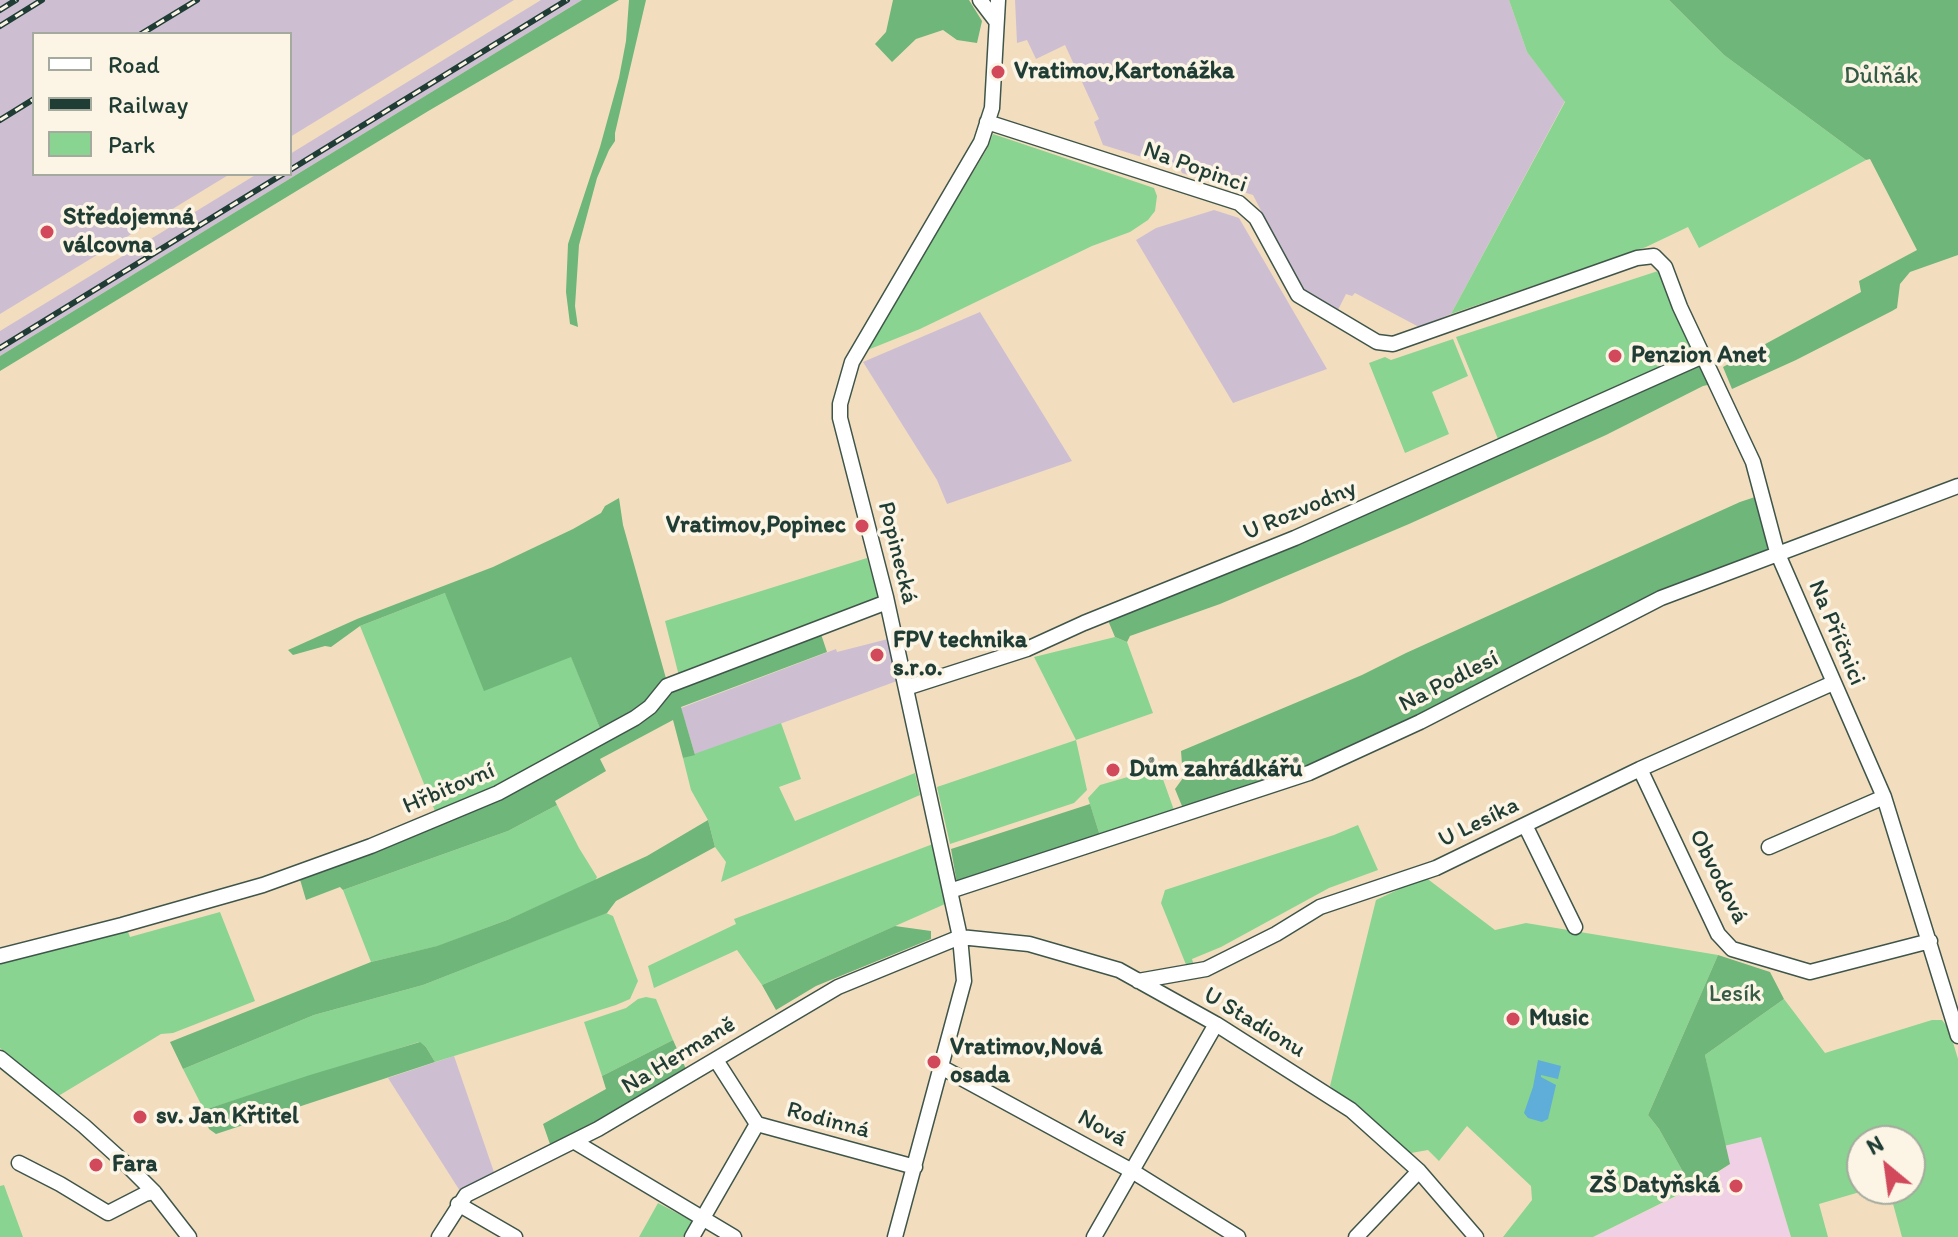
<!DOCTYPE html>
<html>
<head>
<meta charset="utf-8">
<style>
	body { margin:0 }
	#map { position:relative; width:1958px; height:1237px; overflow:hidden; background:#f2debf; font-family:Itim,sans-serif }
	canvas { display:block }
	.legend { position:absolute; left:32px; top:32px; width:260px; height:144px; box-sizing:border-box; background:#fcf5e5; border:2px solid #a4ab9e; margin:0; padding:10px 14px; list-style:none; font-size:24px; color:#1f3d34 }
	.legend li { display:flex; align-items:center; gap:16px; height:40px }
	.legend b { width:40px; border:2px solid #a4ab9e }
	.north { position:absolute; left:1846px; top:1125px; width:80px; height:80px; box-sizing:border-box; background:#fcf5e5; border:2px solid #a4ab9e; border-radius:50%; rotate:331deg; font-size:22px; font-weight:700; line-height:32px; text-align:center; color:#1f3d34 }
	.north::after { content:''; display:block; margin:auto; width:28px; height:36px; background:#d1495b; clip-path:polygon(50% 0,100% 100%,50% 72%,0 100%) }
</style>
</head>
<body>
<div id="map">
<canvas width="1958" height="1237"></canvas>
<ul class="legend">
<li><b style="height:10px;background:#fff"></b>Road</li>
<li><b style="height:10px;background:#1f3d34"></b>Railway</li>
<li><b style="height:22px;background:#89d490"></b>Park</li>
</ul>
<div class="north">N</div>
</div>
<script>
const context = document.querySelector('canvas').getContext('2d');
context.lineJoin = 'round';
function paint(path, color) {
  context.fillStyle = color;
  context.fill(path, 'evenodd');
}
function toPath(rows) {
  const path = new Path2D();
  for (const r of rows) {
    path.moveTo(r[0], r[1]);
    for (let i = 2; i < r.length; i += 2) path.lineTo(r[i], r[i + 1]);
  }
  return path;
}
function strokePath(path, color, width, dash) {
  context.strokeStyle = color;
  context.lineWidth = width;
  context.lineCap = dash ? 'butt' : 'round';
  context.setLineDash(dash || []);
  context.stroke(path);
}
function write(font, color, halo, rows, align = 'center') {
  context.font = font + ' Itim,sans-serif';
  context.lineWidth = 7;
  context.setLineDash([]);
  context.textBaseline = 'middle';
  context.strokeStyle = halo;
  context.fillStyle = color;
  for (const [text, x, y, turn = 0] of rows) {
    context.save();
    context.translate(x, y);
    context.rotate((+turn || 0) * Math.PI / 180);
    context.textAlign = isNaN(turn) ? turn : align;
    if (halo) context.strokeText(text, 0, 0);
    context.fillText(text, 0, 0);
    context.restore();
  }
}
paint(toPath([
	[1761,1136,1791,1237,1593,1237,1702,1184,1730,1164,1724,1146]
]), '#f0d0e5');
paint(toPath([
	[0,0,514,0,290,137,290,34,34,34,34,174,230,174,0,314],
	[541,0,582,0,0,356,0,331,257,174,290,174,290,154],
	[1015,0,1509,0,1527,52,1565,101,1451,314,1419,327,1355,293,1352,296,1346,294,1337,312,1304,294,1253,195,1182,173,1178,164,1171,166,1103,145,1094,122,1099,119,1065,45,1036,59,1027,40,1017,43],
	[1214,210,1239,218,1327,369,1233,403,1136,240,1156,228],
	[980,312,1072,461,947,504,937,480,863,362],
	[888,639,897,681,695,755,681,708,836,649,837,652],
	[454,1056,495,1175,460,1191,388,1078]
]), '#cebed2');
paint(toPath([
	[1509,0,1669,0,1724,55,1866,160,1699,248,1688,227,1646,247,1451,314,1565,102,1527,52],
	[993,134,1154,188,1157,196,1155,211,1148,220,1130,232,1092,246,920,329,865,351,987,149],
	[1658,271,1693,349,1689,358,1504,442,1498,439,1456,337],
	[1453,339,1468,376,1432,392,1449,434,1405,453,1369,363,1385,357,1391,360],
	[867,558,879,600,679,676,665,621],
	[445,593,571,656,601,731,496,791,437,816,360,626],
	[1115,637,1127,642,1153,713,1076,740,1087,790,1074,803,950,844,937,787,1076,740,1034,657],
	[781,723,801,779,779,787,795,821,915,773,920,795,721,882,726,862,715,847,708,820,691,790,683,758],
	[1159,768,1175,813,1101,839,1088,798,1100,785],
	[557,805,579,848,597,877,595,881,507,920,438,946,371,962,343,890,508,831],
	[1358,825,1378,870,1329,888,1221,947,1192,959,1195,970,1189,972,1161,903,1165,890,1334,835],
	[933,844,945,904,762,985,737,950,654,988,648,966,736,924,734,919],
	[1425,877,1495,930,1526,923,1718,955,1648,1115,1659,1129,1692,1188,1593,1237,1503,1237,1532,1200,1531,1186,1467,1126,1439,1161,1428,1150,1411,1153,1330,1086,1376,900],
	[220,912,255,1001,173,1033,161,1034,55,1098,0,1048,0,959,127,929,130,937],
	[606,913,613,916,638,981,630,999,616,1005,435,1062,426,1047,419,1042,204,1110,183,1069,314,1015,423,985],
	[646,997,656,999,673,1040,602,1076,584,1022,626,1008,638,999],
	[1784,999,1825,1053,1932,1020,1942,1020,1949,1029,1958,1059,1958,1237,1902,1237,1889,1189,1910,1189,1910,1141,1862,1141,1862,1189,1870,1189,1819,1204,1828,1237,1791,1237,1761,1137,1724,1146,1705,1055],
	[4,1185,23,1237,0,1237,0,1186],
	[658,1203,692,1221,683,1237,639,1237]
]), '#89d490');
paint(toPath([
	[582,0,619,0,430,110,0,371,0,356],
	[629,0,646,0,615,133,615,141,609,150,597,178,579,245,575,306,578,327,570,324,566,292,568,244,600,147,619,78,626,41],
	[893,0,969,0,982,21,977,43,957,40,943,30,916,39,892,62,875,44,886,32],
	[1669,0,1958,0,1958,255,1910,272,1900,284,1897,308,1892,311,1796,360,1732,389,1723,367,1861,292,1859,281,1917,250,1870,159,1866,160,1724,55],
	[1699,363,1712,384,1703,386,1606,435,1409,524,1220,604,1130,636,1127,642,1115,637,1107,618],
	[1758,496,1772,549,1535,659,1312,767,1184,811,1175,789,1183,778,1181,751,1362,675,1406,653,1740,502],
	[619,498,623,525,667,682,819,628,827,652,681,707,695,755,683,758,673,720,600,759,606,771,555,801,557,805,508,831,343,890,340,887,306,900,299,876,500,798,601,731,571,657,484,691,445,593,360,626,331,647,325,646,293,655,288,650,357,619,493,567,573,529,601,513,605,506],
	[1090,804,1101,839,957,884,951,849],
	[708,820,715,847,616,901,607,913,423,985,314,1015,183,1069,170,1042,371,962,437,946,507,920,647,856],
	[895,926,931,931,931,939,816,986,776,1010,762,985],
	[1718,955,1770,972,1784,999,1705,1055,1730,1164,1692,1188,1659,1129,1648,1115],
	[673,1040,686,1069,551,1147,543,1124,606,1089,602,1076],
	[420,1042,426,1047,435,1062,216,1134,209,1129,203,1114,204,1110,310,1075]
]), '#6eb67a');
paint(toPath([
	[1538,1060,1561,1066,1558,1079,1541,1075,1541,1077,1556,1085,1548,1119,1542,1122,1528,1118,1524,1113,1533,1087]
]), '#5fadd9');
const minor = toPath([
	[980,0,996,21],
	[987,122,1239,203,1256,218,1298,295,1377,342,1393,344,1637,258,1654,256,1665,267,1680,307,1753,462,1777,552,1884,797,1958,1036],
	[906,688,1027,649,1084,623,1295,538,1703,356],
	[1640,769,1718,934,1732,949,1810,972,1930,941],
	[1525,825,1575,927],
	[1769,847,1884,797],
	[950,891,1309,773,1420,722,1661,598,1958,486],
	[0,956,122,925,263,885,371,846,498,793,635,718,650,707,667,686,887,602],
	[1138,981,1206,969,1276,934,1320,907,1436,868,1640,769,1833,683],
	[0,1058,84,1126,127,1165,154,1192,189,1237],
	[716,1060,757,1124,915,1167],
	[941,1067,1132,1171,1238,1237],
	[575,1142,734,1237],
	[19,1163,60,1184,108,1213,145,1194,154,1192],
	[458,1204,515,1237],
	[439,1237,466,1195,598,1129,838,987,960,937,1029,944,1119,970,1216,1024,1351,1110,1419,1171,1476,1237],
	[692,1237,757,1124],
	[895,1237,964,981,960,937,886,597,840,418,840,404,852,362,981,142,992,108,998,0],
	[1094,1237,1216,1024],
	[1356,1237,1419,1171]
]);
strokePath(minor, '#3f5549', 17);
strokePath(minor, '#fff', 14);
const rail = toPath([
	[0,10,16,0],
	[0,26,42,0],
	[141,34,197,0],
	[0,120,34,99],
	[290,170,567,0],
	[0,348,283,174]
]);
strokePath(rail, '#1f3d34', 6);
strokePath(rail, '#fcf5e5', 3, [9]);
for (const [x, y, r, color] of [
	[998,72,8,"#d1495b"],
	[47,232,8,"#d1495b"],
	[1615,356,8,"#d1495b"],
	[862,526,8,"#d1495b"],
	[877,655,8,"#d1495b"],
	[1113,770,8,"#d1495b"],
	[1513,1019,8,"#d1495b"],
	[934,1062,8,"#d1495b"],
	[140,1117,8,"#d1495b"],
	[96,1165,8,"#d1495b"],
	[1736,1186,8,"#d1495b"]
]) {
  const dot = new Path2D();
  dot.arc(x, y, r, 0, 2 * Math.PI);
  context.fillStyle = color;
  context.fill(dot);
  strokePath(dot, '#fcf5e5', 3);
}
write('bold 24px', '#1f3d34', '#fcf5e5', [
	["Vratimov,Kartonážka",1014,72],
	["Středojemná",63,218],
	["válcovna",63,246],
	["Penzion Anet",1631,356],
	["Vratimov,Popinec",846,526,"right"],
	["FPV technika",893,641],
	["s.r.o.",893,669],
	["Dům zahrádkářů",1129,770],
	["Music",1529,1019],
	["Vratimov,Nová",950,1048],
	["osada",950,1076],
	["sv. Jan Křtitel",156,1117],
	["Fara",112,1165],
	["ZŠ Datyňská",1720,1186,"right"]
], 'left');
write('24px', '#345b46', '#fcf5e5', [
	["Důlňák",1881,77],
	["Lesík",1735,995]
]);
write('24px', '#1f3d34', '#fcf5e5', [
	["Na Popinci",1195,168,20],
	["U Rozvodny",1300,511,-23],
	["Popinecká",897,553,76],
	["Na Příčnici",1836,633,67],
	["Na Podlesí",1449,682,-27],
	["Hřbitovní",449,789,-23],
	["U Lesíka",1479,823,-26],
	["Obvodová",1718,877,63],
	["U Stadionu",1254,1023,31],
	["Na Hermaně",679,1056,-31],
	["Rodinná",828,1121,15],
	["Nová",1102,1129,29]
]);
</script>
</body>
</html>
